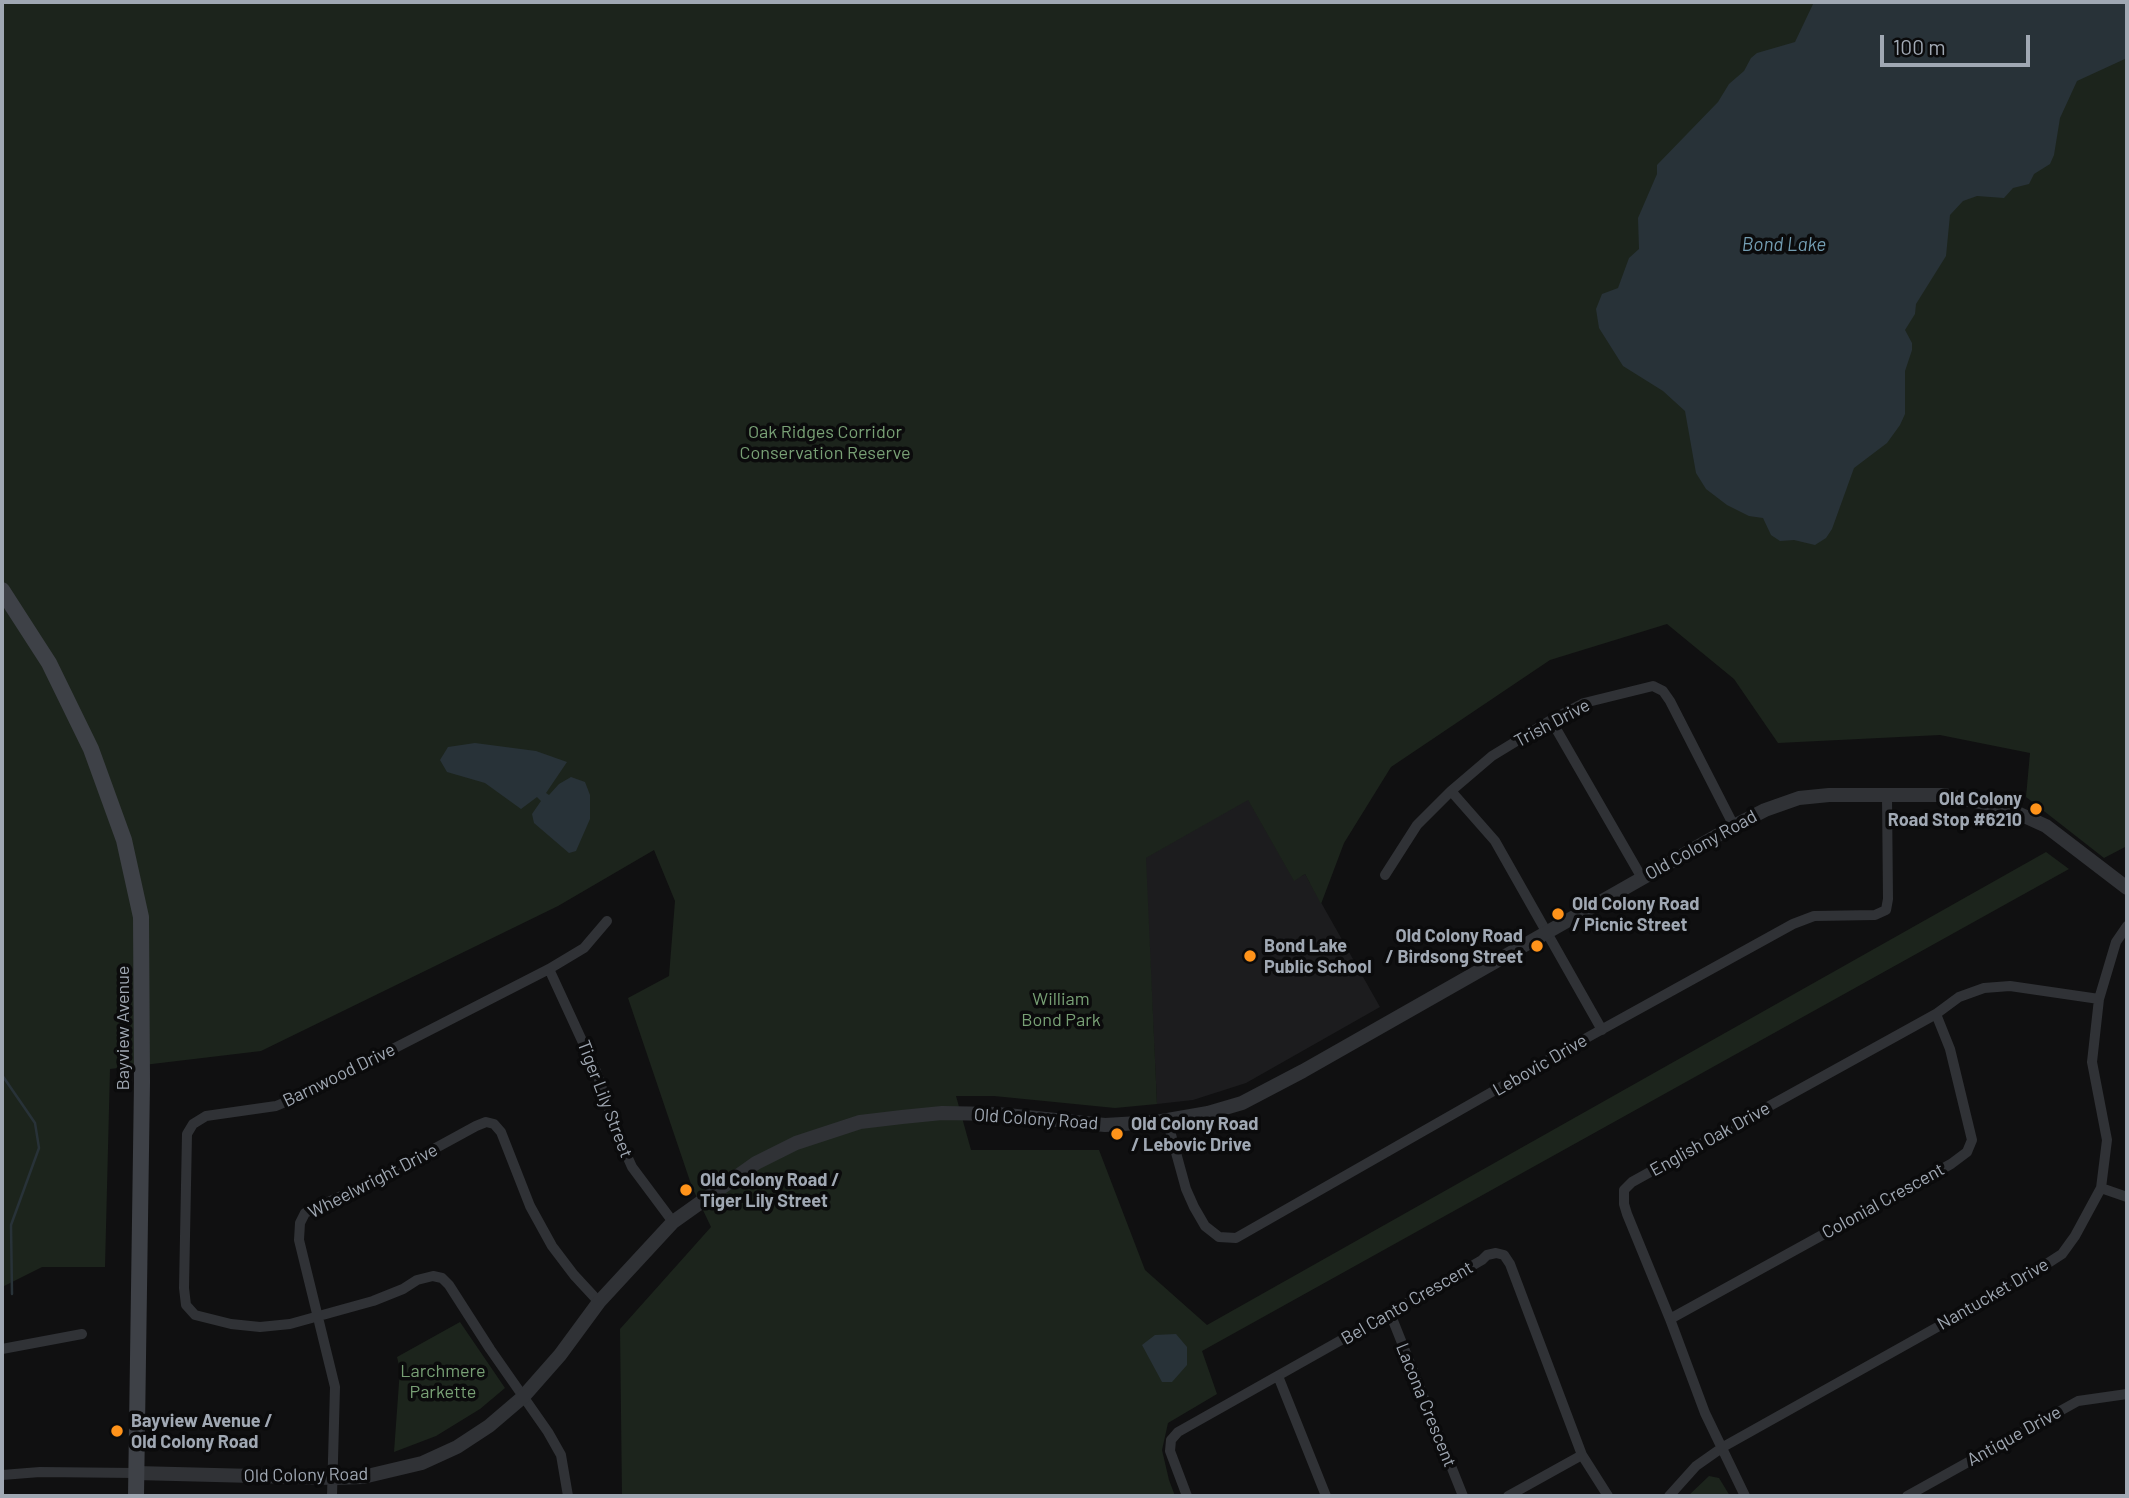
<!DOCTYPE html>
<html>
<head>
<meta charset="utf-8">
<style>
	body { margin:0 }
	#map { position:relative; width:2129px; height:1498px; overflow:hidden; background:#101011; font-family:Barlow,sans-serif }
	canvas { display:block }
	.frame { position:absolute; inset:0; border:4px solid #a0a8b3; pointer-events:none }
	.scale { position:absolute; left:1880px; top:35px; width:150px; height:32px; box-sizing:border-box; border:4px solid #a0a8b3; border-top:0; padding-left:9px; font-size:21px; line-height:24px; white-space:nowrap; color:#a0a8b3; -webkit-text-stroke:5px #0b0b0c; paint-order:stroke }
</style>
</head>
<body>
<div id="map">
<canvas width="2129" height="1498"></canvas>
<div class="frame"></div>
<div class="scale">100 m</div>
</div>
<script>
const context = document.querySelector('canvas').getContext('2d');
context.lineJoin = 'round';
function paint(path, color) {
  context.fillStyle = color;
  context.fill(path, 'evenodd');
}
function toPath(rows) {
  const path = new Path2D();
  for (const r of rows) {
    path.moveTo(r[0], r[1]);
    for (let i = 2; i < r.length; i += 2) path.lineTo(r[i], r[i + 1]);
  }
  return path;
}
function strokePath(path, color, width, dash) {
  context.strokeStyle = color;
  context.lineWidth = width;
  context.lineCap = dash ? 'butt' : 'round';
  context.setLineDash(dash || []);
  context.stroke(path);
}
function write(font, color, halo, rows, align = 'center') {
  context.font = font + ' Barlow,sans-serif';
  context.lineWidth = 7;
  context.setLineDash([]);
  context.textBaseline = 'middle';
  context.strokeStyle = halo;
  context.fillStyle = color;
  for (const [text, x, y, turn = 0] of rows) {
    context.save();
    context.translate(x, y);
    context.rotate((+turn || 0) * Math.PI / 180);
    context.textAlign = isNaN(turn) ? turn : align;
    if (halo) context.strokeText(text, 0, 0);
    context.fillText(text, 0, 0);
    context.restore();
  }
}
paint(toPath([
	[1248,799,1294,880,1305,874,1380,1007,1246,1083,1193,1100,1157,1104,1145,858]
]), '#1c1c1e');
paint(toPath([
	[2,2,2127,2,2127,846,2104,858,2026,797,2030,753,1940,735,1778,743,1734,679,1667,624,1550,660,1391,767,1344,843,1321,904,1305,874,1294,881,1248,800,1146,858,1157,1104,1115,1108,994,1096,956,1096,971,1150,1099,1150,1145,1270,1207,1325,2046,852,2069,869,1202,1351,1217,1394,1168,1423,1162,1450,1169,1480,1175,1496,622,1496,620,1329,711,1227,692,1187,628,998,669,976,675,901,654,850,558,906,261,1051,110,1069,105,1267,42,1267,2,1287],
	[460,1322,505,1388,480,1409,436,1436,394,1452,400,1369,397,1357],
	[1709,1476,1719,1478,1730,1496,1688,1496]
]), '#1c241c');
paint(toPath([
	[1814,2,2127,2,2127,58,2077,81,2060,118,2054,155,2050,164,2034,174,2029,184,2013,188,2004,198,1977,196,1963,201,1950,215,1946,256,1916,304,1915,314,1905,330,1912,343,1912,350,1905,371,1905,414,1900,425,1887,443,1854,468,1832,529,1826,538,1815,545,1794,540,1780,541,1771,535,1763,518,1749,516,1727,505,1706,489,1696,473,1685,411,1663,391,1623,366,1599,328,1596,309,1602,294,1618,288,1629,258,1639,249,1638,218,1657,174,1657,165,1718,102,1729,84,1744,71,1751,58,1757,53,1795,42],
	[475,743,536,751,567,762,546,793,549,795,559,784,571,777,585,782,590,795,590,819,576,851,569,853,534,823,532,814,541,801,537,797,521,809,485,783,447,772,440,760,448,747],
	[1176,1334,1187,1347,1187,1365,1172,1382,1162,1382,1142,1345,1155,1335]
]), '#283238');
strokePath(toPath([
	[2,1075,35,1123,39,1148,11,1225,12,1294]
]), '#283238', 2.5);
strokePath(toPath([
	[1551,720,1642,878],
	[1451,791,1495,841,1602,1030],
	[1385,875,1417,825,1451,791,1492,756,1551,720,1584,703,1653,686,1663,691,1670,701,1734,826],
	[549,969,596,1071,619,1138,632,1167,673,1222],
	[1167,1120,1186,1189,1194,1207,1205,1226,1219,1237,1236,1238,1590,1036,1793,924,1814,916,1875,915,1886,910,1888,899,1887,797],
	[2101,1188,2127,1197],
	[1390,1313,1463,1496],
	[1670,1319,1951,1164,1967,1152,1972,1140,1950,1049,1936,1014],
	[2,1349,82,1334],
	[1278,1376,1326,1496],
	[2,1475,40,1472,136,1473],
	[332,1496,335,1387,299,1240,300,1223,305,1213,390,1173,476,1126,486,1122,494,1124,501,1132,530,1206,552,1246,574,1275,599,1302],
	[568,1496,561,1455,548,1432,490,1349,449,1285,442,1278,433,1276,417,1280,403,1289,373,1301,290,1324,260,1327,231,1324,195,1315,186,1305,184,1288,187,1134,193,1124,206,1116,276,1106,307,1093,549,969,584,948,607,921],
	[1187,1496,1170,1451,1171,1440,1178,1432,1446,1281,1482,1260,1487,1255,1496,1253,1504,1255,1510,1264,1582,1455,1608,1496],
	[1508,1496,1582,1455],
	[1669,1496,1696,1466,1723,1447,2025,1278,2062,1254,2075,1236,2101,1188,2107,1140,2092,1062,2099,999,2116,942,2127,926],
	[1745,1496,1705,1413,1670,1319,1627,1214,1624,1204,1624,1190,1632,1182,1936,1014,1959,997,1984,988,2010,986,2099,999],
	[1907,1496,2078,1401,2127,1394]
]), '#303236', 10);
strokePath(toPath([
	[136,1473,333,1478,363,1477,422,1463,457,1447,489,1426,523,1397,560,1355,599,1302,673,1222,756,1163,796,1143,860,1122,902,1117,942,1113,997,1114,1105,1125,1156,1122,1208,1113,1242,1103,1303,1071,1734,826,1765,810,1799,798,1829,795,1943,795,2002,806,2046,826,2127,888]
]), '#303236', 14);
strokePath(toPath([
	[2,590,49,663,91,749,124,840,141,917,142,1082,136,1496]
]), '#3e4147', 16);
for (const [x, y, r, color] of [
	[2036,809,7,"#ff931a"],
	[1558,914,7,"#ff931a"],
	[1537,946,7,"#ff931a"],
	[1250,956,7,"#ff931a"],
	[1117,1134,7,"#ff931a"],
	[686,1190,7,"#ff931a"],
	[117,1431,7,"#ff931a"]
]) {
  const dot = new Path2D();
  dot.arc(x, y, r, 0, 2 * Math.PI);
  context.fillStyle = color;
  context.fill(dot);
  strokePath(dot, '#0b0b0c', 2.5);
}
write('18px', '#78a075', '#0b0b0c', [
	["Oak Ridges Corridor",825,432],
	["Conservation Reserve",825,453],
	["William",1061,999],
	["Bond Park",1061,1020],
	["Larchmere",443,1371],
	["Parkette",443,1392]
]);
write('18px', '#a0a8b3', '#0b0b0c', [
	["Trish Drive",1552,723,-28],
	["Old Colony Road",1701,845,-29],
	["Bayview Avenue",123,1028,-90],
	["Lebovic Drive",1540,1065,-30],
	["Barnwood Drive",339,1075,-26],
	["Tiger Lily Street",605,1099,69],
	["Old Colony Road",1036,1119,4],
	["English Oak Drive",1710,1139,-29],
	["Wheelwright Drive",373,1181,-27],
	["Colonial Crescent",1883,1201,-29],
	["Nantucket Drive",1993,1294,-30],
	["Bel Canto Crescent",1407,1303,-30],
	["Lacona Crescent",1426,1405,68],
	["Antique Drive",2014,1436,-29],
	["Old Colony Road",306,1475,-1]
]);
write('bold 18px', '#a0a8b3', '#0b0b0c', [
	["Old Colony",2022,799,"right"],
	["Road Stop #6210",2022,820,"right"],
	["Old Colony Road",1572,904],
	["/ Picnic Street",1572,925],
	["Old Colony Road",1523,936,"right"],
	["/ Birdsong Street",1523,957,"right"],
	["Bond Lake",1264,946],
	["Public School",1264,967],
	["Old Colony Road",1131,1124],
	["/ Lebovic Drive",1131,1145],
	["Old Colony Road /",700,1180],
	["Tiger Lily Street",700,1201],
	["Bayview Avenue /",131,1421],
	["Old Colony Road",131,1442]
], 'left');
write('italic 19px', '#739db2', '#0b0b0c', [
	["Bond Lake",1784,245]
]);
</script>
</body>
</html>
